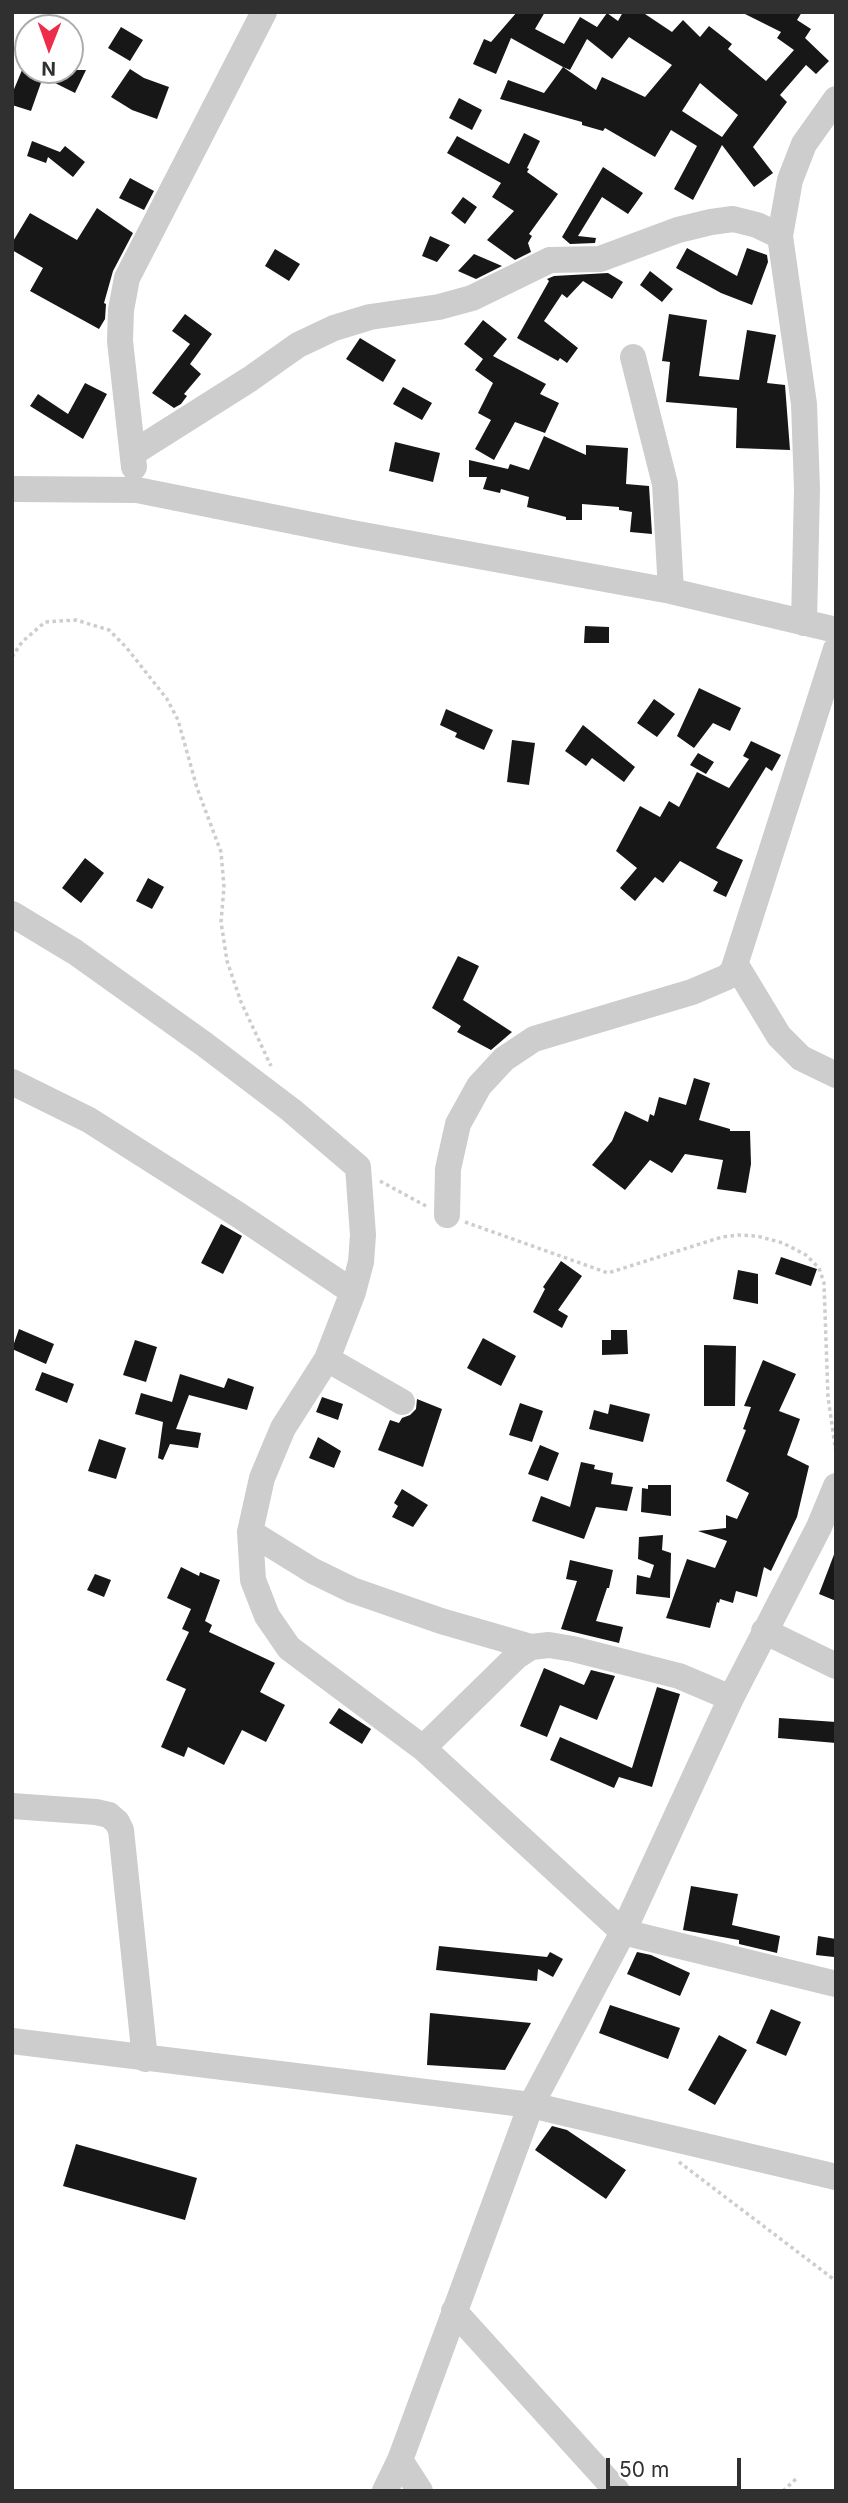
<!DOCTYPE html>
<html>
<head>
<meta charset="utf-8">
<style>
	body { margin:0 }
	#map { position:relative; width:848px; height:2503px; overflow:hidden; background:#fff; font-family:Inter,sans-serif }
	canvas { display:block }
	.frame { position:absolute; inset:0; border:14px solid #303030; pointer-events:none }
	.north { position:absolute; left:14px; top:14px; width:70px; height:70px; box-sizing:border-box; background:#fff; border:2px solid #acacac; border-radius:50%; rotate:181deg; font-size:19px; font-weight:700; line-height:28px; text-align:center; color:#303030 }
	.north::after { content:''; display:block; margin:auto; width:24px; height:32px; background:#ee2c49; clip-path:polygon(50% 0,100% 100%,50% 72%,0 100%) }
	.scale { position:absolute; left:606px; top:2458px; width:135px; height:32px; box-sizing:border-box; border:4px solid #303030; border-top:0; padding-left:9px; font-size:21px; line-height:24px; white-space:nowrap; color:#303030; -webkit-text-stroke:5px #fff; paint-order:stroke }
</style>
</head>
<body>
<div id="map">
<canvas width="848" height="2503"></canvas>
<div class="frame"></div>
<div class="north">N</div>
<div class="scale">50 m</div>
</div>
<script>
const context = document.querySelector('canvas').getContext('2d');
context.lineJoin = 'round';
function paint(path, color) {
  context.fillStyle = color;
  context.fill(path, 'evenodd');
}
function toPath(rows) {
  const path = new Path2D();
  for (const r of rows) {
    path.moveTo(r[0], r[1]);
    for (let i = 2; i < r.length; i += 2) path.lineTo(r[i], r[i + 1]);
  }
  return path;
}
function strokePath(path, color, width, dash) {
  context.strokeStyle = color;
  context.lineWidth = width;
  context.lineCap = dash ? 'butt' : 'round';
  context.setLineDash(dash || []);
  context.stroke(path);
}
paint(toPath([
	[517,12,545,12,535,29,564,44,580,17,597,27,607,13,618,21,623,12,642,12,672,32,683,20,700,37,709,26,732,44,728,49,766,81,794,50,777,38,781,32,741,12,802,12,797,20,811,29,805,38,829,61,816,74,806,65,780,95,787,102,753,147,773,173,754,187,722,145,693,200,674,189,697,146,671,130,655,157,605,128,603,131,582,125,582,122,500,99,508,80,544,93,563,67,511,38,496,74,473,64,484,39,491,42],
	[629,37,672,65,645,97,602,77,596,90,563,67,570,70,587,39,612,59],
	[700,83,738,115,722,137,682,111],
	[121,27,143,40,130,61,108,48],
	[130,69,144,78,169,87,157,119,132,110,111,97],
	[22,70,86,70,75,93,43,77,31,111,12,105,12,94],
	[459,98,482,110,472,130,449,118],
	[524,133,540,141,527,168,529,169,527,172,558,194,529,234,532,236,528,243,531,252,515,260,487,240,514,211,492,197,501,183,447,153,457,136,509,164],
	[32,141,60,152,65,146,85,162,73,177,48,157,46,163,27,156],
	[603,167,643,193,628,214,602,197,578,236,596,238,595,243,570,244,562,237],
	[130,178,154,191,144,210,119,198],
	[463,197,477,207,465,224,451,213],
	[97,208,133,233,113,271,104,303,106,304,105,319,99,329,30,291,43,268,12,250,12,243,30,213,77,240],
	[430,236,450,245,437,262,422,256],
	[687,248,737,276,747,248,767,255,768,262,752,305,721,293,676,268],
	[275,249,300,264,289,281,265,266],
	[474,254,502,266,476,279,458,271],
	[650,271,673,289,662,302,640,285],
	[608,273,623,282,612,299,583,281,567,298,562,294,544,321,578,348,567,363,560,358,558,361,517,338,549,281,547,279,554,276],
	[185,314,212,334,190,364,201,374,184,394,187,396,181,404,174,408,152,393,190,344,172,331],
	[669,314,707,320,699,376,739,380,747,330,776,335,767,383,785,385,790,450,736,448,737,408,666,402,670,362,662,361],
	[483,320,507,339,493,356,546,384,540,394,559,403,545,433,515,422,494,460,475,449,491,420,478,413,493,383,475,370,483,359,464,344],
	[360,338,396,360,383,382,346,359],
	[85,383,107,394,83,439,30,406,38,394,68,414],
	[403,387,432,403,422,420,393,404],
	[544,436,586,455,586,445,628,448,626,484,649,486,652,534,630,532,632,512,619,510,619,507,582,504,582,520,566,520,566,517,527,507,529,497,501,489,500,493,483,489,487,477,469,477,469,460,508,469,510,464,529,470],
	[395,442,440,453,433,482,389,471],
	[585,626,609,627,609,643,584,643],
	[699,688,741,708,730,731,713,723,694,748,677,736],
	[654,699,675,714,657,737,637,723],
	[446,709,493,730,484,750,455,737,457,733,440,725],
	[583,725,635,767,624,782,592,758,586,766,565,751],
	[512,740,535,743,529,785,507,782],
	[751,741,781,755,772,771,766,767,716,848,743,860,726,897,713,891,718,882,680,861,663,883,655,877,635,901,620,888,637,868,616,851,640,806,660,817,669,801,679,807,697,772,729,788,749,759,743,756],
	[698,753,714,762,706,774,690,765],
	[85,858,104,873,81,903,62,888],
	[148,878,164,887,152,909,136,901],
	[458,956,479,966,463,1000,512,1032,491,1050,457,1032,461,1026,432,1008],
	[694,1078,710,1083,699,1120,730,1129,730,1131,750,1131,751,1164,746,1193,717,1189,723,1160,685,1154,672,1173,650,1160,625,1190,592,1165,612,1141,625,1111,648,1122,650,1114,654,1116,659,1097,686,1105],
	[221,1224,242,1236,223,1274,201,1263],
	[781,1257,817,1269,811,1286,775,1274],
	[561,1261,582,1276,558,1310,568,1316,562,1328,533,1312,545,1289,543,1287],
	[738,1270,758,1274,758,1304,733,1299],
	[19,1329,54,1344,46,1364,12,1349],
	[611,1330,627,1330,628,1354,602,1355,602,1340,611,1340],
	[483,1338,516,1356,501,1386,467,1368],
	[135,1340,157,1347,146,1382,123,1375],
	[704,1345,736,1346,735,1406,704,1406],
	[763,1360,796,1374,779,1411,800,1419,787,1455,809,1466,797,1517,771,1571,764,1567,757,1597,736,1591,733,1603,720,1599,719,1603,717,1602,710,1628,666,1618,687,1559,715,1568,727,1541,698,1531,726,1528,726,1515,737,1519,749,1493,726,1481,746,1430,743,1429,751,1407,744,1406],
	[42,1372,74,1384,67,1403,35,1390],
	[180,1374,224,1388,228,1378,254,1387,247,1410,189,1395,176,1429,201,1433,198,1448,170,1444,163,1460,158,1458,163,1422,135,1414,141,1393,172,1402],
	[322,1397,343,1404,338,1420,316,1412],
	[417,1399,442,1409,423,1467,378,1450,390,1420,399,1423,402,1418,410,1415,416,1409],
	[520,1403,543,1411,532,1442,509,1435],
	[610,1404,650,1414,643,1442,589,1429,594,1410,608,1414],
	[318,1437,341,1451,334,1468,309,1458],
	[99,1439,126,1448,116,1479,88,1471],
	[540,1445,559,1453,548,1481,528,1474],
	[581,1462,595,1465,594,1469,613,1473,611,1484,633,1487,627,1511,596,1507,584,1539,532,1521,541,1496,570,1507],
	[648,1485,671,1485,671,1516,641,1512,642,1488,648,1489],
	[402,1489,428,1505,413,1527,392,1517,398,1506,394,1503],
	[663,1535,662,1550,671,1553,670,1598,636,1594,637,1575,650,1578,654,1565,638,1559,639,1537],
	[835,1552,836,1553,836,1601,819,1594],
	[570,1560,613,1570,609,1588,607,1588,596,1621,623,1627,619,1643,561,1629,577,1581,566,1579],
	[181,1567,199,1576,200,1572,220,1580,205,1621,212,1625,209,1632,275,1663,260,1692,285,1705,266,1742,242,1730,224,1765,188,1747,184,1757,161,1747,186,1689,166,1680,189,1632,182,1629,191,1609,167,1598],
	[95,1574,111,1580,104,1597,87,1590],
	[544,1668,584,1685,591,1670,615,1676,597,1720,560,1705,547,1737,520,1726],
	[657,1687,680,1694,652,1787,619,1777,614,1788,550,1760,560,1737,632,1768],
	[339,1708,371,1729,362,1744,329,1723],
	[779,1718,836,1722,836,1743,778,1738],
	[691,1886,738,1894,732,1925,780,1936,777,1953,739,1944,739,1940,683,1930],
	[818,1936,836,1939,834,1957,816,1955],
	[439,1946,547,1957,550,1952,563,1959,553,1977,538,1969,537,1981,436,1970],
	[637,1952,651,1955,690,1973,680,1996,627,1974],
	[610,2005,680,2028,668,2059,599,2033],
	[771,2009,801,2022,786,2056,756,2043],
	[430,2013,531,2023,505,2070,427,2065],
	[719,2035,747,2050,715,2105,688,2090],
	[552,2126,567,2130,626,2170,606,2199,535,2150],
	[76,2144,197,2178,185,2220,63,2186]
]), '#171717');
strokePath(toPath([
	[12,657,22,642,45,622,76,620,109,630,126,647,167,699,178,720,197,788,221,852,224,887,221,922,227,961,241,1002,271,1066],
	[380,1181,426,1206],
	[465,1222,608,1273,722,1237,738,1235,757,1236,783,1243,806,1255,819,1268,824,1283,828,1397,836,1453],
	[679,2162,836,2281],
	[783,2491,797,2478]
]), '#cdcdcd', 3.5, [3.5, 3.5]);
strokePath(toPath([
	[633,357,665,484,671,591],
	[133,453,250,379,298,345,334,328,370,317,439,307,472,298,550,260,600,259,678,230,711,222,733,219,757,225,780,236],
	[134,467,120,341,121,310,127,278,264,12],
	[12,489,137,490,352,533,671,591,836,630],
	[804,623,807,489,804,404,780,236,790,180,804,144,836,99],
	[12,914,75,952,204,1044,291,1110,358,1167,363,1235,361,1262,353,1292,327,1359,283,1428,262,1478,250,1532,253,1580,267,1616,289,1648,423,1748,623,1932,836,1984],
	[736,965,779,1036,801,1058,836,1075],
	[12,1082,89,1120,240,1216,353,1292],
	[447,1215,448,1169,458,1124,479,1086,504,1059,534,1039,692,992,727,977,733,971,836,649],
	[327,1359,402,1402],
	[250,1532,313,1571,352,1590,441,1621,531,1647],
	[764,1631,836,1666],
	[423,1748,517,1656,531,1647,549,1645,573,1649,679,1676,731,1698],
	[12,1806,96,1812,109,1815,117,1822,121,1830,145,2059],
	[12,2041,531,2105,836,2177],
	[454,2311,617,2491],
	[400,2460,420,2491],
	[385,2491,400,2460,531,2105,623,1932,731,1698,819,1527,836,1486]
]), '#cdcdcd', 26);
</script>
</body>
</html>
